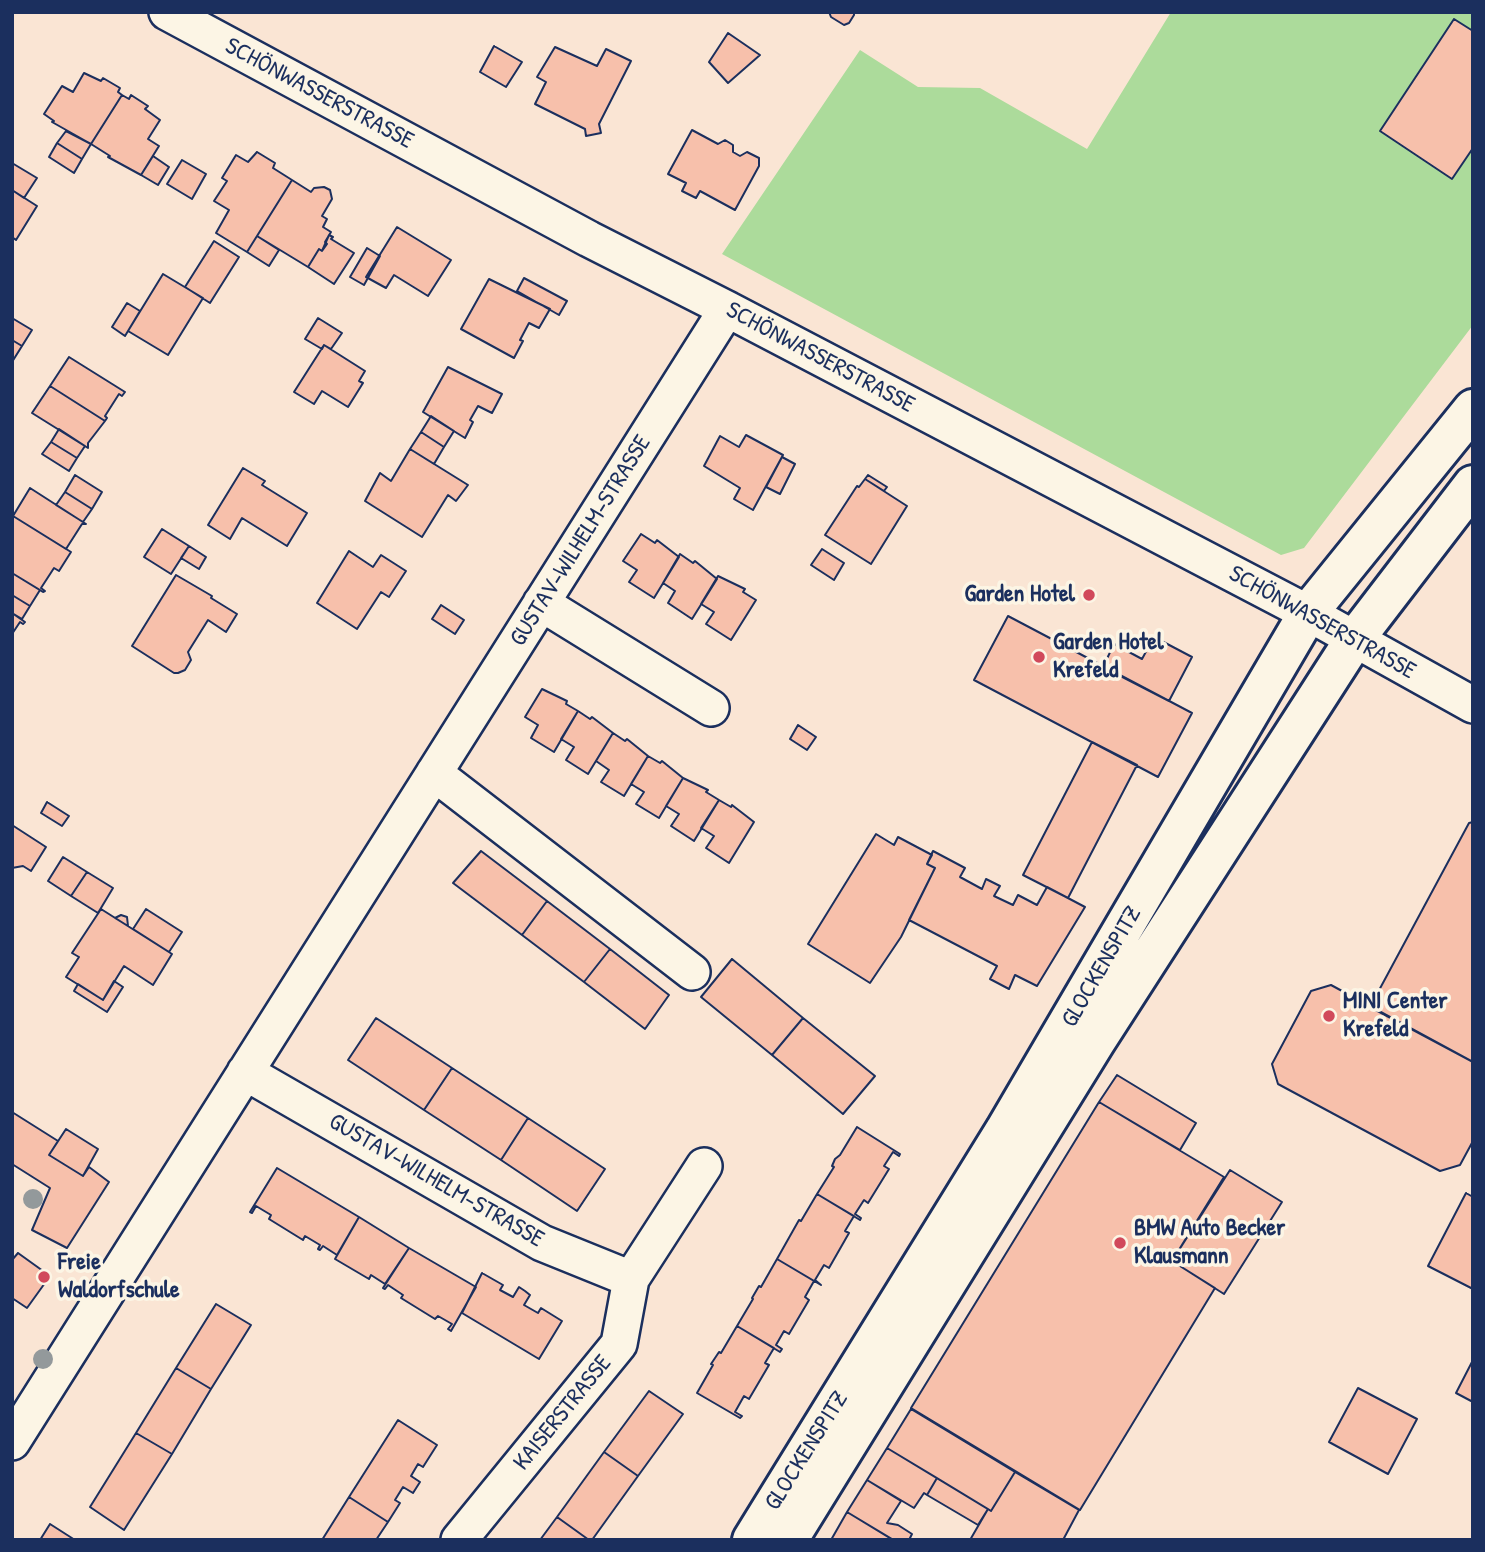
<!DOCTYPE html>
<html>
<head>
<meta charset="utf-8">
<style>
	body { margin:0 }
	#map { position:relative; width:1485px; height:1552px; overflow:hidden; background:#fae5d4; font-family:"Patrick Hand",sans-serif }
	canvas { display:block }
	.frame { position:absolute; inset:0; border:14px solid #1b2f5e; pointer-events:none }
</style>
</head>
<body>
<div id="map">
<canvas width="1485" height="1552"></canvas>
<div class="frame"></div>
</div>
<script>
const context = document.querySelector('canvas').getContext('2d');
context.lineJoin = 'round';
function paint(path, color) {
  context.fillStyle = color;
  context.fill(path, 'evenodd');
}
function toPath(rows) {
  const path = new Path2D();
  for (const r of rows) {
    path.moveTo(r[0], r[1]);
    for (let i = 2; i < r.length; i += 2) path.lineTo(r[i], r[i + 1]);
  }
  return path;
}
function strokePath(path, color, width, dash) {
  context.strokeStyle = color;
  context.lineWidth = width;
  context.lineCap = dash ? 'butt' : 'round';
  context.setLineDash(dash || []);
  context.stroke(path);
}
function write(font, color, halo, rows, align = 'center') {
  context.font = font + ' "Patrick Hand",sans-serif';
  context.lineWidth = 7;
  context.setLineDash([]);
  context.textBaseline = 'middle';
  context.strokeStyle = halo;
  context.fillStyle = color;
  for (const [text, x, y, turn = 0] of rows) {
    context.save();
    context.translate(x, y);
    context.rotate((+turn || 0) * Math.PI / 180);
    context.textAlign = isNaN(turn) ? turn : align;
    if (halo) context.strokeText(text, 0, 0);
    context.fillText(text, 0, 0);
    context.restore();
  }
}
paint(toPath([
	[1171,12,1473,12,1473,31,1454,19,1380,131,1473,148,1473,325,1304,548,1281,555,722,254,860,50,918,87,980,88,1087,149]
]), '#acdb9b');
const building = toPath([
	[829,12,854,12,854,15,849,23,844,25,831,17,829,12],
	[1454,19,1473,31,1473,148,1452,179,1380,131,1454,19],
	[728,33,760,55,728,83,709,62,728,33],
	[494,46,522,62,506,87,480,72,494,46],
	[555,47,597,66,606,49,631,61,599,124,601,133,586,136,585,129,535,104,546,82,537,77,555,47],
	[84,73,101,81,103,78,120,88,118,92,122,95,91,144,52,122,54,121,44,114,62,86,73,92,84,73],
	[122,95,129,99,131,95,148,106,145,109,160,120,148,139,159,146,141,175,108,157,110,156,91,144,122,95],
	[692,130,718,144,725,140,733,145,733,152,740,156,747,152,759,158,759,166,735,210,700,191,696,198,682,191,686,183,668,174,692,130],
	[66,131,91,144,82,159,57,143,66,131],
	[57,143,82,159,74,173,49,157,57,143],
	[257,152,275,163,273,168,292,180,247,252,216,233,229,210,214,201,227,181,222,178,236,155,248,162,257,152],
	[153,156,169,167,158,185,141,175,153,156],
	[182,160,206,174,192,199,167,184,182,160],
	[12,163,37,178,24,198,12,190,12,163],
	[292,180,311,192,314,188,324,187,330,190,332,199,322,216,327,219,323,227,331,232,325,242,327,244,322,251,319,249,308,267,257,236,292,180],
	[12,190,37,206,16,240,12,237,12,190],
	[397,227,451,260,428,296,394,275,386,288,366,277,397,227],
	[329,235,333,237,331,239,354,253,334,284,308,267,319,249,322,251,329,235],
	[257,236,279,250,269,266,247,252,257,236],
	[214,241,239,257,210,303,185,287,214,241],
	[367,248,380,256,364,285,350,277,367,248],
	[163,274,203,298,168,355,128,331,163,274],
	[524,278,567,301,559,315,517,291,524,278],
	[489,279,550,309,539,328,529,323,520,340,523,341,514,358,461,329,489,279],
	[127,303,140,311,125,336,112,327,127,303],
	[12,318,32,330,22,346,12,340,12,318],
	[318,318,342,333,331,349,324,345,322,349,305,339,318,318],
	[12,340,22,346,12,362,12,340],
	[324,345,365,371,359,381,363,383,348,407,322,391,314,404,294,392,324,345],
	[69,357,125,392,122,396,119,394,105,416,107,418,105,421,50,386,69,357],
	[448,367,502,394,492,413,478,406,470,420,473,422,465,438,423,412,448,367],
	[50,386,105,421,88,443,88,448,32,413,50,386],
	[431,416,454,431,444,447,421,432,431,416],
	[59,429,85,446,77,458,51,442,59,429],
	[421,432,444,447,434,464,410,449,421,432],
	[746,435,783,455,753,510,734,499,740,488,704,466,720,436,739,447,746,435],
	[51,442,77,458,69,471,42,454,51,442],
	[410,449,468,485,456,501,448,495,422,537,365,501,380,473,391,481,410,449],
	[782,457,795,464,780,494,766,487,782,457],
	[243,468,265,481,262,485,307,513,287,546,242,518,230,539,208,525,243,468],
	[75,475,102,492,92,509,65,492,75,475],
	[868,475,887,487,884,491,865,479,868,475],
	[865,479,907,506,871,564,825,535,857,486,859,487,865,479],
	[30,488,86,524,82,524,66,549,13,516,30,488],
	[65,492,92,509,83,522,56,505,65,492],
	[13,516,71,552,59,571,54,568,41,588,45,591,43,592,12,573,13,516],
	[162,529,189,546,171,574,144,557,162,529],
	[641,534,655,543,657,540,679,557,654,598,629,582,637,570,623,561,641,534],
	[189,546,206,557,199,569,181,558,189,546],
	[822,549,844,563,834,580,811,565,822,549],
	[349,551,373,567,381,555,406,571,389,597,381,592,357,629,317,603,349,551],
	[680,554,693,563,695,561,717,579,692,619,668,603,675,591,663,583,680,554],
	[12,573,40,590,30,606,12,595,12,573],
	[176,575,212,596,211,598,237,614,226,632,208,620,188,652,191,660,185,670,178,673,174,673,132,646,176,575],
	[718,576,745,589,743,592,756,600,731,640,706,624,714,612,701,604,718,576],
	[12,595,30,606,22,619,12,613,12,595],
	[441,605,464,620,455,634,432,619,441,605],
	[12,613,25,622,23,624,20,622,12,634,12,613],
	[1008,616,1192,713,1158,777,974,680,1008,616],
	[1154,637,1192,657,1169,701,1103,667,1114,644,1142,659,1154,637],
	[542,689,567,701,566,704,578,711,554,752,531,738,538,725,525,717,542,689],
	[578,711,590,719,592,717,613,733,588,774,566,760,574,747,561,739,578,711],
	[798,725,816,737,807,750,790,739,798,725],
	[613,733,625,741,627,739,648,756,624,796,601,782,609,770,596,761,613,733],
	[1092,742,1137,765,1068,898,1023,875,1092,742],
	[648,756,660,763,662,761,683,778,659,818,636,804,644,792,631,784,648,756],
	[683,778,708,790,706,792,719,800,694,841,671,826,679,814,666,806,683,778],
	[719,800,731,807,732,805,754,822,729,863,706,848,714,836,701,828,719,800],
	[47,802,69,816,62,826,41,813,47,802],
	[1473,822,1473,1062,1370,1007,1469,823,1473,822],
	[12,825,46,847,31,871,23,866,12,868,12,825],
	[876,834,894,845,898,837,932,855,927,864,935,868,901,937,870,983,808,944,876,834],
	[481,851,547,901,522,935,453,883,481,851],
	[933,851,965,868,960,877,982,889,986,879,1000,886,994,896,1013,905,1018,895,1037,905,1047,887,1085,907,1037,986,1015,975,1009,989,990,979,997,966,909,920,935,868,927,864,933,851],
	[63,857,87,872,71,896,48,881,63,857],
	[87,872,113,888,98,913,71,896,87,872],
	[547,901,610,949,584,982,522,935,547,901],
	[101,909,172,954,153,985,124,966,103,1000,66,977,79,957,72,953,101,909],
	[146,909,182,932,169,952,133,929,146,909],
	[121,915,127,917,128,926,115,918,121,915],
	[610,949,669,995,645,1029,584,982,610,949],
	[732,959,803,1018,772,1055,701,997,732,959],
	[114,981,123,987,107,1012,74,991,78,984,103,1000,114,981],
	[1331,985,1473,1062,1473,1141,1460,1165,1440,1171,1278,1084,1272,1064,1311,991,1331,985],
	[376,1018,452,1068,424,1110,348,1060,376,1018],
	[803,1018,875,1076,843,1114,772,1055,803,1018],
	[452,1068,528,1118,501,1160,424,1110,452,1068],
	[1117,1075,1196,1123,1180,1150,1099,1102,1117,1075],
	[1099,1102,1224,1177,1172,1261,1215,1288,1080,1510,911,1408,1099,1102],
	[12,1112,58,1141,49,1155,83,1176,89,1167,109,1182,67,1248,32,1230,50,1188,12,1164,12,1112],
	[528,1118,605,1169,577,1211,501,1160,528,1118],
	[857,1127,900,1154,899,1156,893,1152,884,1166,889,1169,868,1203,864,1200,855,1214,861,1218,860,1220,817,1194,834,1167,832,1166,835,1159,840,1155,857,1127],
	[66,1129,98,1149,83,1176,49,1155,66,1129],
	[277,1168,359,1217,337,1255,323,1246,320,1250,318,1249,320,1245,305,1236,303,1240,269,1219,271,1215,256,1206,252,1213,250,1212,277,1168],
	[1230,1170,1282,1202,1224,1294,1172,1261,1230,1170],
	[1466,1193,1473,1197,1473,1289,1428,1266,1466,1193],
	[817,1194,854,1216,845,1231,849,1233,829,1268,824,1265,815,1280,821,1285,777,1259,799,1220,801,1221,817,1194],
	[359,1217,409,1248,385,1284,371,1275,369,1279,335,1259,359,1217],
	[409,1248,476,1287,451,1331,448,1329,452,1324,438,1316,435,1319,401,1298,403,1295,388,1285,385,1289,383,1288,409,1248],
	[18,1253,50,1276,27,1308,12,1298,12,1260,18,1253],
	[777,1259,814,1281,805,1297,809,1300,789,1334,784,1331,776,1345,782,1349,780,1352,737,1326,753,1299,752,1298,759,1286,761,1287,777,1259],
	[482,1273,503,1285,500,1290,513,1297,519,1287,525,1291,530,1295,524,1305,538,1313,541,1308,562,1321,539,1359,462,1313,482,1273],
	[216,1304,251,1325,211,1389,176,1368,216,1304],
	[737,1326,774,1348,765,1363,769,1365,749,1399,744,1396,735,1412,742,1416,740,1418,697,1393,713,1365,711,1364,719,1352,721,1353,737,1326],
	[1473,1360,1473,1402,1456,1393,1473,1360],
	[176,1368,211,1389,172,1454,136,1433,176,1368],
	[1358,1388,1417,1419,1388,1474,1329,1442,1358,1388],
	[649,1391,683,1414,638,1476,604,1452,649,1391],
	[911,1409,1015,1472,991,1511,887,1448,911,1409],
	[398,1420,437,1445,423,1467,418,1464,411,1476,420,1482,413,1493,403,1487,395,1500,400,1503,388,1522,349,1497,398,1420],
	[136,1433,172,1454,124,1530,90,1507,136,1433],
	[887,1448,937,1478,927,1495,924,1493,914,1508,867,1480,887,1448],
	[604,1452,638,1476,592,1540,589,1540,557,1517,604,1452],
	[1015,1472,1079,1510,1063,1540,970,1540,988,1509,991,1511,1015,1472],
	[937,1478,988,1509,978,1525,927,1495,937,1478],
	[867,1480,901,1501,887,1523,898,1525,912,1534,909,1540,893,1540,847,1512,867,1480],
	[349,1497,388,1522,376,1540,322,1540,349,1497],
	[847,1512,892,1539,891,1540,831,1540,847,1512],
	[557,1517,589,1540,540,1540,557,1517],
	[50,1524,75,1540,40,1540,50,1524]
]);
paint(building, '#f7c0ab');
strokePath(building, '#1b2f5e', 2);
const minor = toPath([
	[167,12,589,239,727,309,1308,613,1473,705],
	[541,603,711,708],
	[434,773,692,972],
	[245,1072,542,1243,631,1279],
	[12,1442,727,309],
	[459,1540,619,1344,631,1279,704,1166]
]);
const major = toPath([
	[752,1540,1005,1130,1308,613,1473,409],
	[788,1540,1096,1041,1354,640,1473,485]
]);
strokePath(minor, '#1b2f5e', 40);
strokePath(major, '#1b2f5e', 44);
strokePath(minor, '#fcf5e5', 35);
strokePath(major, '#fcf5e5', 38);
context.fillStyle = '#93999b';
for (const [x, y] of [
	[33,1199],
	[43,1359]
]) {
  context.beginPath();
  context.arc(x, y, 10, 0, 2 * Math.PI);
  context.fill();
}
for (const [x, y, r, color] of [
	[1089,595,7,"#d1495b"],
	[1039,657,7,"#d1495b"],
	[1329,1016,7,"#d1495b"],
	[1120,1243,7,"#d1495b"],
	[44,1277,7,"#d1495b"]
]) {
  const dot = new Path2D();
  dot.arc(x, y, r, 0, 2 * Math.PI);
  context.fillStyle = color;
  context.fill(dot);
  strokePath(dot, '#fcf5e5', 2.5);
}
write('24px', '#1b2f5e', '#fcf5e5', [
	["SCHÖNWASSERSTRASSE",319,94,28],
	["SCHÖNWASSERSTRASSE",820,358,28],
	["GUSTAV-WILHELM-STRASSE",581,541,-58],
	["SCHÖNWASSERSTRASSE",1322,623,29],
	["GLOCKENSPITZ",1102,967,-60],
	["GUSTAV-WILHELM-STRASSE",436,1181,30],
	["KAISERSTRASSE",563,1413,-51],
	["GLOCKENSPITZ",807,1451,-58]
]);
write('bold 24px', '#1b2f5e', '#fcf5e5', [
	["Garden Hotel",1075,595,"right"],
	["Garden Hotel",1053,643],
	["Krefeld",1053,671],
	["MINI Center",1343,1002],
	["Krefeld",1343,1030],
	["BMW Auto Becker",1134,1229],
	["Klausmann",1134,1257],
	["Freie",58,1263],
	["Waldorfschule",58,1291]
], 'left');
</script>
</body>
</html>
